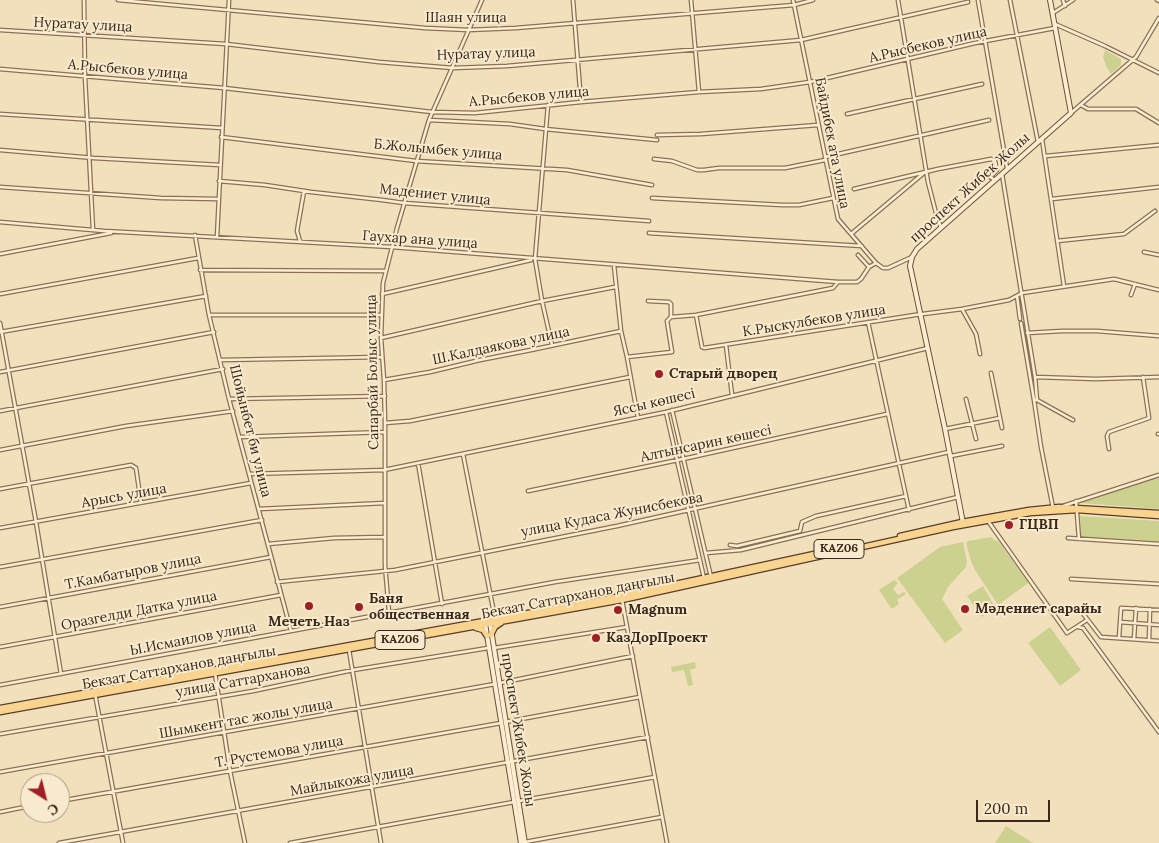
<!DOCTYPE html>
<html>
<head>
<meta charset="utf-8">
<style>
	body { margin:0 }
	#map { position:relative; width:1159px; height:843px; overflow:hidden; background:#f2e0bd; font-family:Lora,serif }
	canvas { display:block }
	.north { position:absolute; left:20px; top:773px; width:50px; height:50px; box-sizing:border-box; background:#f8eacd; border:1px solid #ac9c86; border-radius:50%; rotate:144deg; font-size:14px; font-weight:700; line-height:20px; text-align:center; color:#39281b }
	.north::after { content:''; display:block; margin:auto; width:18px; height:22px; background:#a01f25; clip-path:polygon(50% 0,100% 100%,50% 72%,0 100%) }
	.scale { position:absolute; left:976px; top:800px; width:74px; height:22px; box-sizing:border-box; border:2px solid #39281b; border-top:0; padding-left:6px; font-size:15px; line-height:18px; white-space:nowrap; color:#39281b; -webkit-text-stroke:4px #f8eacd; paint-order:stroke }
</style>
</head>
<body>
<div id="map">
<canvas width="1159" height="843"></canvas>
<div class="north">С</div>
<div class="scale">200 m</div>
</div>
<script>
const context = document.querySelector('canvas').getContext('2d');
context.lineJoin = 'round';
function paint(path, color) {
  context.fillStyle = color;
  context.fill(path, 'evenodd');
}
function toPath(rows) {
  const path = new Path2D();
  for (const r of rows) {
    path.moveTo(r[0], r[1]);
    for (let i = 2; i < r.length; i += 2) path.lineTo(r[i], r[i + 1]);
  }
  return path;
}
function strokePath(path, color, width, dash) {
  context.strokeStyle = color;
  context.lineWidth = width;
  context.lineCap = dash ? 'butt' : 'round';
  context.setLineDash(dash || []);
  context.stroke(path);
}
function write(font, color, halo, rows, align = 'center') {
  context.font = font + ' Lora,serif';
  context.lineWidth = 4;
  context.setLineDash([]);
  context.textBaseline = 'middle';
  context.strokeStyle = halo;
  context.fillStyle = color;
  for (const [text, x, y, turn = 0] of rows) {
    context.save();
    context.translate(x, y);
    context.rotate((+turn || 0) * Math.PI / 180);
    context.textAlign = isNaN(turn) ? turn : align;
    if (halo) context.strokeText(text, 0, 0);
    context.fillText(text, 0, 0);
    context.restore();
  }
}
paint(toPath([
	[1105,50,1121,59,1121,65,1111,74,1106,66,1103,57],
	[1159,478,1159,509,1081,503,1080,502],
	[1080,516,1159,521,1159,542,1081,537],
	[991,537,996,541,998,541,1028,582,1027,584,998,605,975,570,971,561,966,543,968,541],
	[963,542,967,562,966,567,948,587,942,599,963,630,945,643,897,578,940,547],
	[894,580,898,583,893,589,898,595,904,592,906,594,897,600,899,604,893,608,891,608,879,590],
	[983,586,995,607,982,617,967,596],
	[1050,627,1081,670,1060,686,1028,643],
	[695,662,696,668,690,670,693,685,688,686,684,670,672,672,671,667],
	[1006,826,1033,843,995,843]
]), '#ccd190');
const street = toPath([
	[84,0,85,77,93,230],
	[118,0,425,28,468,30,516,28,660,16,794,5,813,0],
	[573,0,581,102],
	[691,0,699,92],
	[793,0,838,219,876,263,883,268,888,268,912,257],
	[898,0,928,182,937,217,941,227],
	[978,0,1007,168],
	[1010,0,1038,142],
	[1063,0,1065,6],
	[1157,0,1159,1],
	[1053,13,1073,0],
	[1055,24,1105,46,1159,73],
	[0,30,226,44,379,62,453,68,507,66,801,40,968,2],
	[0,69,224,88,432,112,475,113,581,102,699,92,761,89,810,82,975,43,1055,28],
	[548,105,535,259,542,301,552,345],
	[1081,105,1088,109,1136,109,1159,123],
	[1071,113,1136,57,1159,18],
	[0,114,222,128],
	[847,114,982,84],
	[429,120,510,124,545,129,657,140],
	[657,135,701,134,818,125],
	[221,137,416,161,567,170,652,185],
	[1042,139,1064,286],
	[0,150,94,158,220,165],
	[1046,156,1159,145],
	[825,157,989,120],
	[654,159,672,161,697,170,704,170,719,168,785,168,825,160],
	[1002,174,1035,377,1037,400,1034,400,1041,447,1053,508],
	[219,181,265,185,311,192,382,200,404,203,649,221],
	[0,187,161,198,218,199],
	[854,189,938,169,991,159,995,161,997,170,990,177,995,180],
	[652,198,782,205,799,205,833,198],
	[1052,199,1159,187],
	[0,222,104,231,392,247,838,282,857,282,861,279,869,267,876,263],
	[649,233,862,246],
	[851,234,925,172],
	[195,235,209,315,229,399,291,631],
	[217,237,229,0],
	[300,241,297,231,304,191],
	[1057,241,1124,234,1155,211],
	[1144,252,1159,255],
	[0,254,111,233],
	[858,255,869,267],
	[614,265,621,331,627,357],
	[200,270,385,271],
	[0,294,198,258],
	[382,294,531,260],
	[1131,295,1135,284],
	[1017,296,1020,319],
	[648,301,669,302,671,304,671,317,696,315,833,288,838,282],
	[962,309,976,334,980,354],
	[209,315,381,315],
	[696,315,702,347,704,348,915,315,962,309,1009,300,1022,293,1114,279,1159,290],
	[868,322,909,510],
	[0,323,36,522,61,674],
	[1021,323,1034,400],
	[0,332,206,296],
	[1027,333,1062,331,1097,331,1159,336],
	[381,338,542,301,615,287],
	[726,345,732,395],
	[221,360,382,357],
	[0,372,214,332],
	[991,373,1002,428],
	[1035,377,1096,379,1159,377],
	[384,380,430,372,480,360,531,350,621,331],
	[229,399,385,396],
	[966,399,976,439],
	[1037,400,1073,420],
	[672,410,711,577],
	[0,411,223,369],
	[666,412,704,578],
	[638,418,627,357,672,352,667,321,671,317],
	[385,423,410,421,630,377],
	[945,429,1000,418],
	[1158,434,1159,434],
	[240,437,385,432],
	[1109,449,1107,436,1109,432,1149,418,1143,377],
	[0,450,126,426,233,411],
	[463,454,493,608,494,614,491,619],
	[951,456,1002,446],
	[418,463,442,604],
	[249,474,384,470,666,412,928,348],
	[0,489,131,465,136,468,141,503],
	[528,491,683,459,887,414],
	[1076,501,1079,539],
	[1063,506,1159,475],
	[259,509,385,503],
	[988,521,1067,633,1087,620],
	[0,528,251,483],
	[1068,538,1159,544],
	[268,544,334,538,385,537],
	[730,545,737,546,800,531,802,522,816,516,906,496],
	[706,553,741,550,958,497],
	[0,567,262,520],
	[1071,579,1159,584],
	[277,582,395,570,617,526,949,452],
	[622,595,621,592,626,585],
	[622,600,667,843],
	[0,607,271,557],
	[389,612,385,565,385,423,384,380,381,338,383,283,397,228,429,120,482,0],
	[1084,615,1101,637,1159,641],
	[1120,622,1159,625],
	[1078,627,1083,628,1159,732],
	[1119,638,1121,608,1159,610],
	[1134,639,1136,608],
	[1149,640,1150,609],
	[0,647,281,595],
	[494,648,627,627],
	[349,650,381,843],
	[215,673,230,771,245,843],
	[500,683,633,656],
	[0,685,555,582,700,560],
	[95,694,123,843],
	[505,722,640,697],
	[0,734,253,691,353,670,488,648],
	[0,772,495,684],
	[60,801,501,723],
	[519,801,655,777],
	[0,812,30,806],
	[525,842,662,817],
	[59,843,648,737],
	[290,843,514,802]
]);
const secondary = toPath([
	[963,523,945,429,910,266,912,257,917,249,1071,113,1050,0],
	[485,623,521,843],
	[490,623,525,843]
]);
const primary = toPath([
	[900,536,962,522,1029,510,1059,507,1159,513],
	[476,628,483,630,487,636],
	[491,635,495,627,501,623],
	[0,708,606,599,851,546],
	[0,712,622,600,953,527,1030,513,1077,510,1159,516]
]);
strokePath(street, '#8b7055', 5);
strokePath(secondary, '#6d5038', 6);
strokePath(primary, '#583e2a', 7);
strokePath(street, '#fcedd1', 2.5);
strokePath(secondary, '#fcedd1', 4);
strokePath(primary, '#f9d491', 4.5);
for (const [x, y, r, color] of [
	[659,374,5,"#a01f25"],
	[1009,525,5,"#a01f25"],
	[309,606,5,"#a01f25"],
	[359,607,5,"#a01f25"],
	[965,609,5,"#a01f25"],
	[618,610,5,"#a01f25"],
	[596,638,5,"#a01f25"]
]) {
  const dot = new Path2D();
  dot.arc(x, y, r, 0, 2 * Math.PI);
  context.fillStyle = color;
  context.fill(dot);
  strokePath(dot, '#f8eacd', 2);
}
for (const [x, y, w] of [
	[839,549,50],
	[400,640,50]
]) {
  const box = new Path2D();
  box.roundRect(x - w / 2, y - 9.5, w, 19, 4);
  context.fillStyle = '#f8eacd';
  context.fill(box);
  strokePath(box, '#39281b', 1);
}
write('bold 12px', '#39281b', null, [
	["KАZ06",839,549],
	["KАZ06",400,640]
]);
write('14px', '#39281b', '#f8eacd', [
	["Шаян улица",466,18],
	["Нуратау улица",83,25,3],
	["А.Рысбеков улица",928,45,-13],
	["Нуратау улица",486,54,-2],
	["А.Рысбеков улица",128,70,5],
	["А.Рысбеков улица",529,97,-5],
	["Байдибек ата улица",832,143,79],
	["Б.Жолымбек улица",438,150,5],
	["проспект Жибек Жолы",970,188,-42],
	["Мадениет улица",435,195,6],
	["Гаухар ана улица",420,240,4],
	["К.Рыскулбеков улица",814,321,-9],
	["Ш.Калдаякова улица",501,346,-12],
	["Сапарбай Болыс улица",373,372,-91],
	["Яссы көшесі",654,403,-13],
	["Шойынбет би улица",250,431,76],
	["Алтынсарин көшесі",706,444,-12],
	["Арысь улица",124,496,-10],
	["улица Кудаса Жунисбекова",612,515,-11],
	["Т.Камбатыров улица",133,572,-11],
	["Бекзат Саттарханов даңғылы",578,596,-11],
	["Оразгелди Датка улица",139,611,-11],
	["Ы.Исмаилов улица",193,639,-11],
	["Бекзат Саттарханов даңғылы",179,668,-10],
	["улица Саттарханова",243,681,-10],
	["Шымкент тас жолы улица",246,719,-10],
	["проспект Жибек Жолы",518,730,81],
	["Т. Рустемова улица",279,752,-10],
	["Майлыкожа улица",352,781,-10]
]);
write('bold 14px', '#39281b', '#f8eacd', [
	["Старый дворец",669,374],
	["ГЦВП",1019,525],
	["Баня",369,599],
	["общественная",369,615],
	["Мәдениет сарайы",975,609],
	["Magnum",628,610],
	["Мечеть Наз",309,622,"center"],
	["КазДорПроект",606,638]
], 'left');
</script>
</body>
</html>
